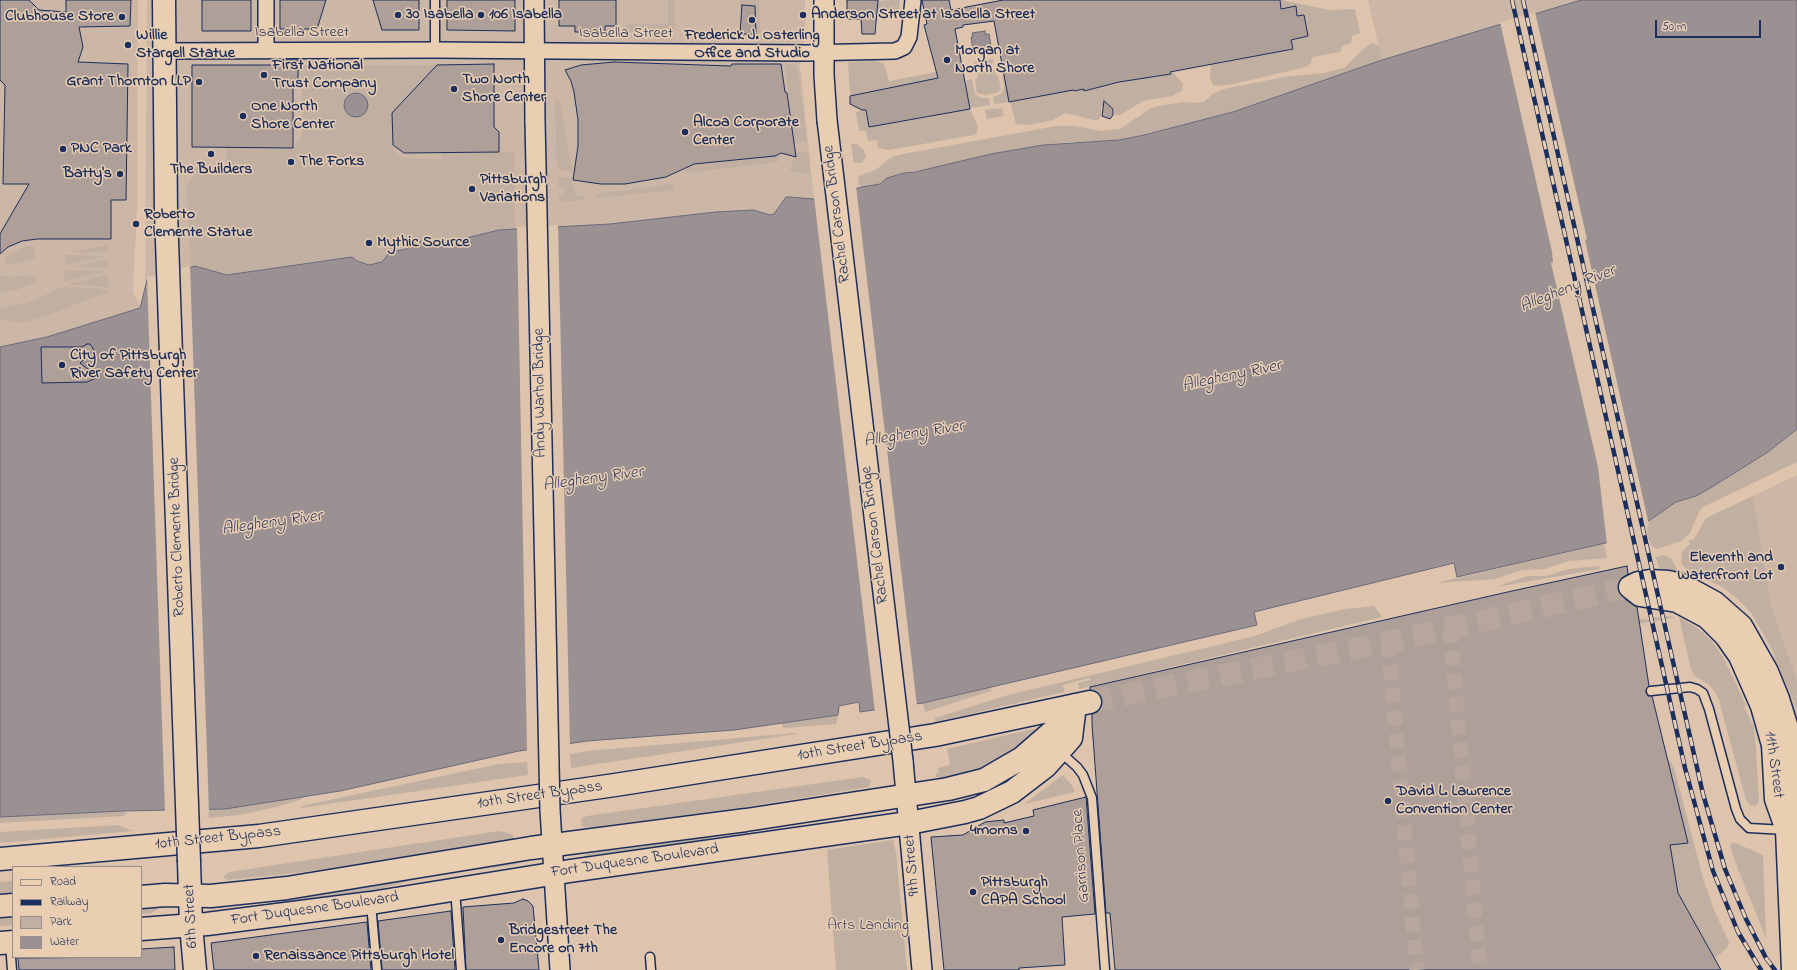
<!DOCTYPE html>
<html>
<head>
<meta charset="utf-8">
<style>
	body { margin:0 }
	#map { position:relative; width:1797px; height:970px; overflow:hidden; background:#dec4ac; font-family:"Indie Flower",sans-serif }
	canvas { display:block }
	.legend { position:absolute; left:12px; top:866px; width:130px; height:92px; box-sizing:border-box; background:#eaceb1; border:1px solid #978e90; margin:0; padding:5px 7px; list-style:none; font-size:12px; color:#1b2f5e }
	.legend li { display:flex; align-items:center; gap:8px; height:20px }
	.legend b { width:20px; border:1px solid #978e90 }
	.scale { position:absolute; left:1655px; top:20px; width:106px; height:18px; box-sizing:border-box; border:2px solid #1b2f5e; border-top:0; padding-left:5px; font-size:12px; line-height:14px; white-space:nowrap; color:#1b2f5e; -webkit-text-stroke:3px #eaceb1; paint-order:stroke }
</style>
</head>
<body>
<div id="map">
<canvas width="1797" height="970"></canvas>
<ul class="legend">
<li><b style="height:5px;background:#eaceb1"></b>Road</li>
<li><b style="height:5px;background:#1b2f5e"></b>Railway</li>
<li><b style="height:11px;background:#c1afa1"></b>Park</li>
<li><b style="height:11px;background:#9b9192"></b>Water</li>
</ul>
<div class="scale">50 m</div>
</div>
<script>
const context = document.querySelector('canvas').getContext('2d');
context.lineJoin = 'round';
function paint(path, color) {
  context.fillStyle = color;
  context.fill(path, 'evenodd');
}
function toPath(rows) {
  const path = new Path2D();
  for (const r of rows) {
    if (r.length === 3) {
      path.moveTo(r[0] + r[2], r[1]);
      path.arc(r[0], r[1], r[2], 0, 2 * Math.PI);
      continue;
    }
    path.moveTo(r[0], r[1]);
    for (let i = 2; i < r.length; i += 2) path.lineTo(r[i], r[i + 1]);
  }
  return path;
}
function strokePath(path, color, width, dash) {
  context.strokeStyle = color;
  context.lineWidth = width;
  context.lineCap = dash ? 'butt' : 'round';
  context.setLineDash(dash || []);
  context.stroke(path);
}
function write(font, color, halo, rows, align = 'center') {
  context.font = font + ' "Indie Flower",sans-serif';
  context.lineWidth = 3;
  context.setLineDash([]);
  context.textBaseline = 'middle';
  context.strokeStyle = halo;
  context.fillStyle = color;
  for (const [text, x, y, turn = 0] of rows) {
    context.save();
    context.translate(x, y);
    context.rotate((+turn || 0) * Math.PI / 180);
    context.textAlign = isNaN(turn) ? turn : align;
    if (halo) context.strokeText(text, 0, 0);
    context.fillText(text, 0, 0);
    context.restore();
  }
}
paint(toPath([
	[0,0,138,0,137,208,133,292,141,308,47,337,0,347],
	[147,0,805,0,805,34,800,66,814,199,786,197,774,214,770,215,753,210,716,212,610,224,517,229,515,229,514,153,440,153,445,159,401,158,293,148,227,147,228,172,193,168,194,177,188,182,191,268,150,278,145,282],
	[1368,0,1581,0,1382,60],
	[1797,475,1797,836,1753,496]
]), '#ccb6a5');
paint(toPath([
	[668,0,674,0,675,32,626,32,626,24,668,24],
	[740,0,759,0,760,34,756,34,755,4,742,6,742,11,740,11],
	[892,0,900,0,899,12,877,15,878,1],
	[1263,0,1282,0,1329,10,1355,9,1360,33,1352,36,1351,43,1342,46,1340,52,1312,57,1311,63,1306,67,1233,84,1216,86,1213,85,1210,77,1211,65,1292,49,1291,40,1308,36,1304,15,1297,16,1296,7,1253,15],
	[1373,43,1379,46,1382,60,1233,112,1204,120,1119,140,1058,143,991,154,949,165,904,173,887,178,880,184,872,186,862,187,858,185,859,176,877,169,890,158,898,155,1056,126,1074,126,1102,131,1120,129,1151,108,1158,106,1184,102,1195,103,1203,102,1214,93,1224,89,1284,77,1323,73,1344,68,1368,45],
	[1112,46,1150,78,1170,74,1173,72,1183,84,1182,91,1172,96,1143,101,1120,115,1115,115,1114,108,1106,105,1101,107,1101,116,1098,120,1094,120,1065,113,1053,120,1029,125,1016,124,1010,102,994,104,993,97,1001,94,1004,88,1002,75,1004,74,1010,102,1040,97,1067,55,1074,91,1084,89,1085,91,1119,82],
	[993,59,994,63,975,67,974,62],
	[876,61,884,64,889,81,936,72,938,78,851,96,849,83,848,62],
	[785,64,797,65,807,141,794,143],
	[298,65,437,65,392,113,393,147,395,154,401,158,444,159,440,153,514,152,515,229,499,230,446,243,416,241,407,249,390,252,382,262,369,265,357,261,352,257,227,275,195,266,191,268,187,186,190,179,194,177,193,168,205,168,209,171,216,169,227,171,226,147,293,148,302,136,302,77,298,76],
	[355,93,359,94,357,117,350,116,344,107,351,94],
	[995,70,996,75,998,75,1001,89,998,92,986,95,977,93,975,79,978,78,977,73],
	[972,79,975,94,981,98,989,98,990,105,970,108,965,81],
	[555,99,560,100,561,104,565,135,573,172,557,169],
	[1002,108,1004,116,987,119,985,110],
	[970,109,978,126,977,132,974,135,889,150,878,148,877,140,868,141,866,131,859,131,856,112,866,110,869,127],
	[851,144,857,144,864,150,866,157,861,163,854,163],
	[808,151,811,174,790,171,796,153],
	[780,153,778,162,686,173,685,169,694,164,775,156],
	[569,177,577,196,584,196,586,200,559,202,559,195,564,194,565,190,564,187,558,187,558,178],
	[673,184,674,190,597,198,594,194],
	[108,245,108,253,71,252],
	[30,246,35,247,34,259,10,264,4,263,5,258,9,255,22,248],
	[65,255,106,256,65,265],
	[108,259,108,268,72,267],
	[65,270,107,271,64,282],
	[108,274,108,287,69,284],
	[33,275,36,275,37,280,34,283,16,290,0,292,0,276,13,277],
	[64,286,108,290,108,292,45,316,22,323,0,320,0,308,28,303],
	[1797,429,1797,462,1705,506,1700,510,1690,533,1681,541,1657,549,1652,546,1648,538,1647,527,1649,522,1676,502,1696,496,1712,487,1768,452],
	[1753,496,1771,606,1797,681,1797,708,1774,653,1752,614,1739,600,1724,588,1686,569,1681,563,1682,552,1690,544,1688,540,1694,539,1706,518],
	[1604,544,1607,558,1569,561,1545,569,1522,570,1495,579,1436,583],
	[1663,555,1671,558,1680,575,1660,571,1656,557],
	[1599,566,1600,569,1496,587,1527,576,1546,576,1569,569],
	[1374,606,1382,617,1079,689,1078,683,1090,680,1090,678,1063,685,1064,692,935,722,935,718,1008,695,1255,636,1301,619,1346,609],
	[1664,616,1676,617,1639,624,1639,619,1652,620,1652,617,1664,618],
	[1679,617,1699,629,1712,641,1723,657,1746,705,1744,707,1754,727,1756,748,1759,802,1756,806,1750,805,1746,800,1718,697,1710,685,1696,677,1691,670],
	[990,688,991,691,925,712,923,703],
	[838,715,836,724,783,728,782,723],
	[1033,729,1036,730,1037,733,1000,761,975,772,945,779,936,777,935,774,939,773,938,768,950,765,947,749],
	[795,733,796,734,571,768,570,754,588,751],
	[1666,758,1671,762,1674,768,1703,878,1714,910,1729,942,1728,947,1714,959,1678,893,1670,845,1688,843],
	[527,762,528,775,301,808,301,806,499,764],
	[1063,775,1071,784,1075,792,1024,804],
	[863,777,871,780,869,787,738,808,585,828,581,825,582,818,587,816],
	[306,796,300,800,276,807,240,815,209,818,208,810],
	[877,810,731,832,698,842,584,858,586,854,685,841,707,834],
	[122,811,127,813,123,816,0,823,0,817],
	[118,825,133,831,0,843,0,832],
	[499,831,512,834,514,837,513,841,304,872,227,880,223,877,229,872],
	[893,840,896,852,907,970,836,970,827,850],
	[1733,842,1763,855,1766,938,1739,872,1730,846],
	[519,861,517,864,505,866,420,878,363,894,222,911,328,894,345,886],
	[13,881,13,896,0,897,0,882],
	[141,905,157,907,159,908,152,913,141,914],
	[13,918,13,925,0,926,0,919]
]), '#c1afa1');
const water = toPath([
	[1581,0,1797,0,1797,429,1768,452,1712,487,1696,496,1676,502,1623,539,1457,577,1454,563,1254,612,1257,625,923,703,860,712,859,702,839,706,838,715,734,730,587,741,519,751,340,791,225,809,122,811,0,817,0,347,47,337,140,308,147,280,195,266,227,275,352,257,357,261,369,265,382,262,390,252,407,249,416,241,446,243,499,230,610,224,716,212,753,210,770,215,774,214,786,197,789,197,814,199,862,187,880,184,887,178,904,173,915,172,991,154,1043,145,1119,140,1144,135,1233,112,1382,60,1581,0],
	[985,31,985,34,989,34,991,46,988,47,988,50,976,52,976,49,973,50,971,37,973,37,972,33,985,31],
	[356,105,12]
]);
paint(water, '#9b9192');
strokePath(water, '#686a7d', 1);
paint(toPath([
	[1535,12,1587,239,1585,240,1649,525,1624,540,1607,545,1598,467,1551,263,1553,262,1552,252,1500,22],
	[856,186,917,706,875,712,814,197],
	[558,225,570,746,527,752,517,227],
	[190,266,209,812,165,812,147,277]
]), '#dec4ac');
const building = toPath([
	[0,0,29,0,39,10,66,12,66,0,131,0,130,26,79,27,83,47,78,62,128,64,126,200,111,200,111,239,37,239,22,241,8,247,0,254,0,234,29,184,3,184,5,85,0,80,0,0],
	[202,0,251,0,251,31,202,31,202,0],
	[280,0,326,0,317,29,280,29,280,0],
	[373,0,419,0,419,30,382,30,373,0],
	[447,0,515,0,515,31,447,30,447,0],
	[559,0,616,0,616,26,605,26,605,32,575,32,575,26,559,26,559,0],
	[847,0,878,0,875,34,862,34,861,19,847,19,847,0],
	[922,0,949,0,951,10,1003,0,1280,0,1281,9,1296,6,1297,16,1304,15,1308,36,1291,40,1293,49,1170,72,1171,74,1119,82,1084,91,1084,89,1074,91,1073,90,1009,102,994,21,963,25,963,27,955,29,970,109,869,127,866,110,862,110,850,104,850,96,938,78,924,25,927,24,922,0],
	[742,5,755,6,756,34,740,34,742,5],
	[277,60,298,60,298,80,293,84,293,148,192,147,192,65,272,65,277,60],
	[614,62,731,66,732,64,781,64,785,92,787,93,796,157,781,153,775,156,694,164,666,177,625,184,601,184,573,180,578,146,578,120,574,92,571,81,565,70,581,65,614,62],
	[494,64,494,127,499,132,499,152,404,153,393,145,392,113,437,65,494,64],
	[1104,101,1113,109,1113,115,1110,119,1102,116,1104,101],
	[87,344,90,344,94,350,80,363,98,377,87,382,42,383,41,347,82,347,87,344],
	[1627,566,1628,574,1620,580,1618,591,1622,597,1637,607,1649,686,1646,692,1648,696,1652,696,1688,843,1670,845,1678,893,1721,970,1115,970,1110,913,1106,913,1092,724,1092,714,1099,711,1102,706,1102,700,1099,693,1090,690,1090,687,1512,591,1627,566],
	[1086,797,1095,914,1062,917,1065,965,1019,968,1019,970,944,970,931,837,963,835,985,822,1004,820,1004,823,1034,816,1033,810,1086,797],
	[523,899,528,901,533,906,539,970,466,970,463,907,514,903,523,899],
	[451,911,455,970,382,970,378,921,451,911],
	[367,922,371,970,214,970,211,943,367,922],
	[174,947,175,970,19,970,18,958,141,957,141,949,174,947]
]);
paint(building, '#ae9f98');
strokePath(building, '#1b2f5e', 1);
strokePath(toPath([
	[1450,628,1480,970],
	[1388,642,1417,970]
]), '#b7a69c', 15, [15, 8]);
strokePath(toPath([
	[1090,702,1388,642,1630,587]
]), '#b7a69c', 22, [22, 11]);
const service = toPath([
	[435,50,435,0],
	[1651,691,1690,687,1697,689,1703,693,1709,709,1736,809,1740,819,1749,828,1786,830],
	[1060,752,1077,767,1083,775,1092,798,1105,970],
	[456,902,461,970],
	[371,904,377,970],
	[10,943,12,970],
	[650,957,651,970]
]);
const minor = toPath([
	[266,0,266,51],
	[164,51,435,50,805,53,895,51,904,47,909,37,913,0]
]);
const tertiary = toPath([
	[534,0,535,121],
	[824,0,824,75,827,120],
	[903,761,922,970],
	[550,810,560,970]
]);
const secondary = toPath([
	[164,0,166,213],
	[189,862,191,925,195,970]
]);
const primary = toPath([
	[1787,830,1795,799,1791,741,1778,699,1767,672,1741,626,1715,603,1682,585,1668,582,1650,581,1638,583,1630,587,1640,595,1677,601,1707,617,1726,636,1740,656,1762,706,1773,745,1776,799,1787,830,1793,970],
	[0,859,259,836,615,785,935,735,1090,702],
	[141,897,165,895,211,896,287,888,531,848,746,820,948,789,984,780,1022,758,1053,731,1075,705],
	[0,906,13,905],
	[141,929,207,924,371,903,570,871,909,823,965,812,979,808,1012,792,1046,766,1071,738,1075,705],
	[0,943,13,942]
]);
strokePath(service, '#1b2f5e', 11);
strokePath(minor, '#1b2f5e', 18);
strokePath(tertiary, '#1b2f5e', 22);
strokePath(secondary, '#1b2f5e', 25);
strokePath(primary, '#1b2f5e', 25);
strokePath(service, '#eaceb1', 8);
strokePath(minor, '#eaceb1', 15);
strokePath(tertiary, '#eaceb1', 19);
strokePath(secondary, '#eaceb1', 22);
strokePath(primary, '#eaceb1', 22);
const rail = toPath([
	[1512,0,1685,768,1713,871,1738,932,1761,970],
	[1523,0,1703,794,1725,869,1746,919,1766,958,1775,970]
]);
strokePath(rail, '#1b2f5e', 4.5);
strokePath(rail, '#eaceb1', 3, [9]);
const tertiaryBridge = toPath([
	[827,120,903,761],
	[535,121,550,810]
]);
const secondaryBridge = toPath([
	[166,213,189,862]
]);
strokePath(tertiaryBridge, '#1b2f5e', 22, []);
strokePath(secondaryBridge, '#1b2f5e', 25, []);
strokePath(tertiaryBridge, '#eaceb1', 19);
strokePath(secondaryBridge, '#eaceb1', 22);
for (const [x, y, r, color] of [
	[398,15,4,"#1b2f5e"],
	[481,15,4,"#1b2f5e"],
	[803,15,4,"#1b2f5e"],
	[122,17,4,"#1b2f5e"],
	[752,20,4,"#1b2f5e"],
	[128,45,4,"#1b2f5e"],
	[947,60,4,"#1b2f5e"],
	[264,75,4,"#1b2f5e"],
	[199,82,4,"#1b2f5e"],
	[454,89,4,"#1b2f5e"],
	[243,116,4,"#1b2f5e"],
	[685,132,4,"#1b2f5e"],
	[63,149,4,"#1b2f5e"],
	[211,154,4,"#1b2f5e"],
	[291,162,4,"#1b2f5e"],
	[120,174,4,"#1b2f5e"],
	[472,189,4,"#1b2f5e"],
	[136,224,4,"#1b2f5e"],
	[369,243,4,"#1b2f5e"],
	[62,365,4,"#1b2f5e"],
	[1781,567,4,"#1b2f5e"],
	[1388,801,4,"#1b2f5e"],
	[1026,831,4,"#1b2f5e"],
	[973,892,4,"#1b2f5e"],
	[501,940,4,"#1b2f5e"],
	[256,956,4,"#1b2f5e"]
]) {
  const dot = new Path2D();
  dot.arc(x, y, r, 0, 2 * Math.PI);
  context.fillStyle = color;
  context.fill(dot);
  strokePath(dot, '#eaceb1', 1.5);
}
write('bold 16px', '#1b2f5e', '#eaceb1', [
	["30 Isabella",406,15],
	["106 Isabella",489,15],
	["Anderson Street at Isabella Street",811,15],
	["Clubhouse Store",114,17,"right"],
	["Willie",136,36],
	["Stargell Statue",136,54],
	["Frederick J. Osterling",752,36,"center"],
	["Office and Studio",752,54,"center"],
	["Morgan at",955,51],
	["North Shore",955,69],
	["First National",272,66],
	["Trust Company",272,84],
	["Two North",462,80],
	["Shore Center",462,98],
	["Grant Thornton LLP",191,82,"right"],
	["One North",251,107],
	["Shore Center",251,125],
	["Alcoa Corporate",693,123],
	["Center",693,141],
	["PNC Park",71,149],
	["The Forks",299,162],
	["The Builders",211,170,"center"],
	["Batty's",112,174,"right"],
	["Pittsburgh",480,180],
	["Variations",480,198],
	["Roberto",144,215],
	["Clemente Statue",144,233],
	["Mythic Source",377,243],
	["City of Pittsburgh",70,356],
	["River Safety Center",70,374],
	["Eleventh and",1773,558,"right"],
	["Waterfront Lot",1773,576,"right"],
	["David L. Lawrence",1396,792],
	["Convention Center",1396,810],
	["4moms",1018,831,"right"],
	["Pittsburgh",981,883],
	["CAPA School",981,901],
	["Bridgestreet The",509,931],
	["Encore on 7th",509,949],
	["Renaissance Pittsburgh Hotel",264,956]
], 'left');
write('16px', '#1b2f5e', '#eaceb1', [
	["Isabella Street",302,33],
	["Isabella Street",626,34],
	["Rachel Carson Bridge",838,214,-97],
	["Andy Warhol Bridge",541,393,-91],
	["Rachel Carson Bridge",876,535,-97],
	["Roberto Clemente Bridge",178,537,-92],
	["10th Street Bypass",860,747,-9],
	["11th Street",1773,765,82],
	["10th Street Bypass",540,796,-8],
	["10th Street Bypass",218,839,-6],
	["Garrison Place",1082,856,-94],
	["Fort Duquesne Boulevard",635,862,-8],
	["9th Street",913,865,-95],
	["Fort Duquesne Boulevard",315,910,-8],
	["6th Street",192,916,-93]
]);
write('16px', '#344268', '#eaceb1', [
	["Arts Landing",868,926]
]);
write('italic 17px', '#2e3e66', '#eaceb1', [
	["Allegheny River",1568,290,-22],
	["Allegheny River",1232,377,-12],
	["Allegheny River",914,435,-9],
	["Allegheny River",593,480,-8],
	["Allegheny River",272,524,-8]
]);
</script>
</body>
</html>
